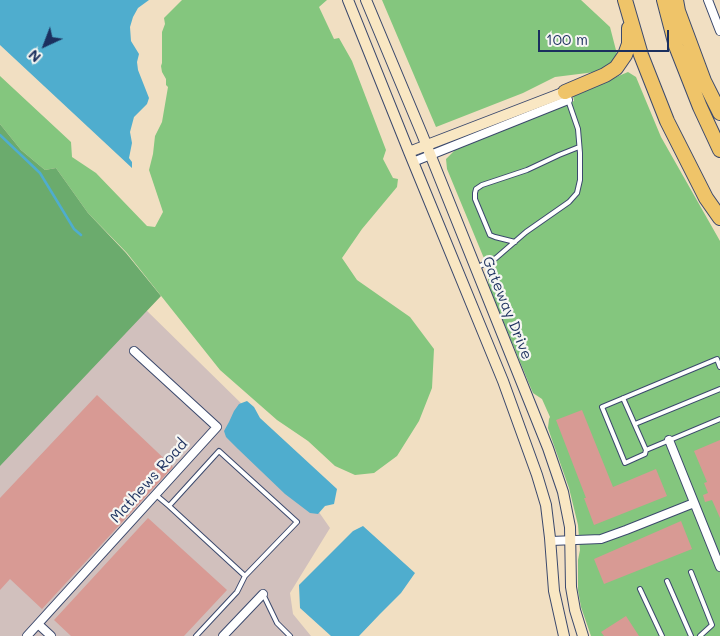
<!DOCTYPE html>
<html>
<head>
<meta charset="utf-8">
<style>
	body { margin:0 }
	#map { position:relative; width:720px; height:636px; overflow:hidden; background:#f1dfc2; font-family:Mali,sans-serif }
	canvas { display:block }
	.north { position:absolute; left:20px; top:20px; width:50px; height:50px; -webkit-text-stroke:4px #f6f6f2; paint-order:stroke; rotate:223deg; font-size:14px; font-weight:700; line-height:20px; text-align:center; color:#1b2f5e }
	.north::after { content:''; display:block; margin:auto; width:18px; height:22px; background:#1b2f5e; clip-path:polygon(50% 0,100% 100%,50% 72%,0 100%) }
	.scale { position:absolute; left:538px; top:30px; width:131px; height:22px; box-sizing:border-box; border:2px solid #1b2f5e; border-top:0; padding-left:6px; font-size:15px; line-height:18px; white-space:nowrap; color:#1b2f5e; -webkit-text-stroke:4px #f6f6f2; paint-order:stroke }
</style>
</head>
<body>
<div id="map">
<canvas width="720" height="636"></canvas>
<div class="north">N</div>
<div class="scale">100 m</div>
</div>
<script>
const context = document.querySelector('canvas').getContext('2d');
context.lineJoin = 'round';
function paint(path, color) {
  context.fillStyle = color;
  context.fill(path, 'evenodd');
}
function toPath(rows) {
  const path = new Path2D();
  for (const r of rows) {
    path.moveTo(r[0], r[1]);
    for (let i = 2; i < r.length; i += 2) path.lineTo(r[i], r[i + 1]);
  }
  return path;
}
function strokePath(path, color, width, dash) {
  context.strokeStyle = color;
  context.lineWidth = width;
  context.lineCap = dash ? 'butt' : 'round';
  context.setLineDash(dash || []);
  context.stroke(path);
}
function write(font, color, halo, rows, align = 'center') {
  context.font = font + ' Mali,sans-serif';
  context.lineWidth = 4.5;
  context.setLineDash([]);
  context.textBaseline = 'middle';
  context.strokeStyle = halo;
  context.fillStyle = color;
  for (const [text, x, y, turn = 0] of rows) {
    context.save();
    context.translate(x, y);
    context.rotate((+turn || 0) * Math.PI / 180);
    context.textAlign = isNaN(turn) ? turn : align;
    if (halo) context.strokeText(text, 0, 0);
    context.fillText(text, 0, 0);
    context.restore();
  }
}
paint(toPath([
	[142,306,247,409,330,528,290,593,293,614,311,636,0,636,0,463]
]), '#d1c0bd');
paint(toPath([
	[182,0,327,0,319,7,334,39,339,38,352,61,386,150,383,159,393,178,398,179,397,187,362,229,342,258,357,280,410,317,434,349,432,388,419,421,397,456,374,473,355,475,335,466,308,441,277,420,220,370,127,253,88,213,56,168,45,170,21,150,0,124,0,76,71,142,72,157,96,173,147,226,155,227,163,212,149,170,153,154,155,136,162,122,168,87,166,85,166,79,162,72,161,66,162,63,162,32,165,24,164,18],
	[382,0,581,0,610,27,618,58,603,71,555,77,523,93,436,127],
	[628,72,636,77,661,137,720,241,720,636,591,636,581,607,578,590,578,560,580,550,578,525,569,488,551,437,548,428,549,419,550,417,542,399,533,393,530,386,489,287,488,278,491,271,483,256,447,169,446,159,455,150,564,106,574,101,573,95]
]), '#84c67e');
paint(toPath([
	[0,124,21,150,45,170,56,168,88,213,126,253,161,296,0,466]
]), '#6bab6d');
paint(toPath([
	[0,0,149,0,138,8,133,17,130,27,131,41,139,54,137,62,138,70,149,98,147,104,134,117,130,132,132,143,129,158,132,162,132,168,0,45],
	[247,401,254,407,260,418,337,489,334,504,325,506,318,514,310,513,285,494,238,449,226,437,224,431,229,422,234,411,239,404],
	[363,526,415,573,401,593,380,614,359,636,331,636,300,608,299,585,353,531]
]), '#4fadce');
strokePath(toPath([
	[0,135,40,173,74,229,81,235]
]), '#4fadce', 2.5);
paint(toPath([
	[97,395,173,467,42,609,10,579,0,590,0,498],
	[582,410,613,487,656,469,667,496,594,525,584,498,586,498,556,420],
	[720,440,720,518,712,500,705,502,703,495,708,493,704,483,707,482,694,451],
	[148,518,227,590,184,636,71,636,54,620],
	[681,521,692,549,604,584,594,559],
	[626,616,639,636,604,636,601,632]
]), '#d89a94');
const lane = toPath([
	[515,242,495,237,490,235,475,199,475,193,476,189,482,185,527,170,559,155,579,147],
	[478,267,496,258,526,232,569,202,577,193,580,180,580,153,578,129,568,100],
	[720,367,717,359,602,407,625,463,645,454,646,450,720,419],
	[623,398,646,450],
	[635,424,720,389],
	[156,495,169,506],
	[691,572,712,625,700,636],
	[667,581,691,636],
	[640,589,662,636],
	[263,594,277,623,290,636],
	[196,636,237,592,245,576,297,522,219,451,169,506,245,576]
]);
const street = toPath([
	[708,0,720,31],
	[413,162,568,100,565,92],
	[669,440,720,567],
	[551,541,601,539,626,530,694,503],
	[38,624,51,636],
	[27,636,217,427,134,351],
	[223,636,263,594]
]);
const secondary = toPath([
	[348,0,409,152,503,381,537,475,546,505,550,538,554,591,564,636],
	[366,0,422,134,548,448,563,492,570,527,571,587,575,610,583,636],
	[409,152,565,92]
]);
const highway = toPath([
	[625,0,641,55,667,121,706,198,720,218],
	[664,0,676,46,700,107,720,150],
	[676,0,678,11,704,81,720,113],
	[565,92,605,75,616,68,625,55,629,44,629,28]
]);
strokePath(lane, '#3b496d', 6);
strokePath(street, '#3b496d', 10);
strokePath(secondary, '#3b496d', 12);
strokePath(highway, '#3b496d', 16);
strokePath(lane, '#fff', 4);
strokePath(street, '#fff', 8);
strokePath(secondary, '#f9e7c3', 10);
strokePath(highway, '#efc469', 14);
write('15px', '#1b2f5e', '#f6f6f2', [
	["Gateway Drive",507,308,68],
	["Mathews Road",149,481,-48]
]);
</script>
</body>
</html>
